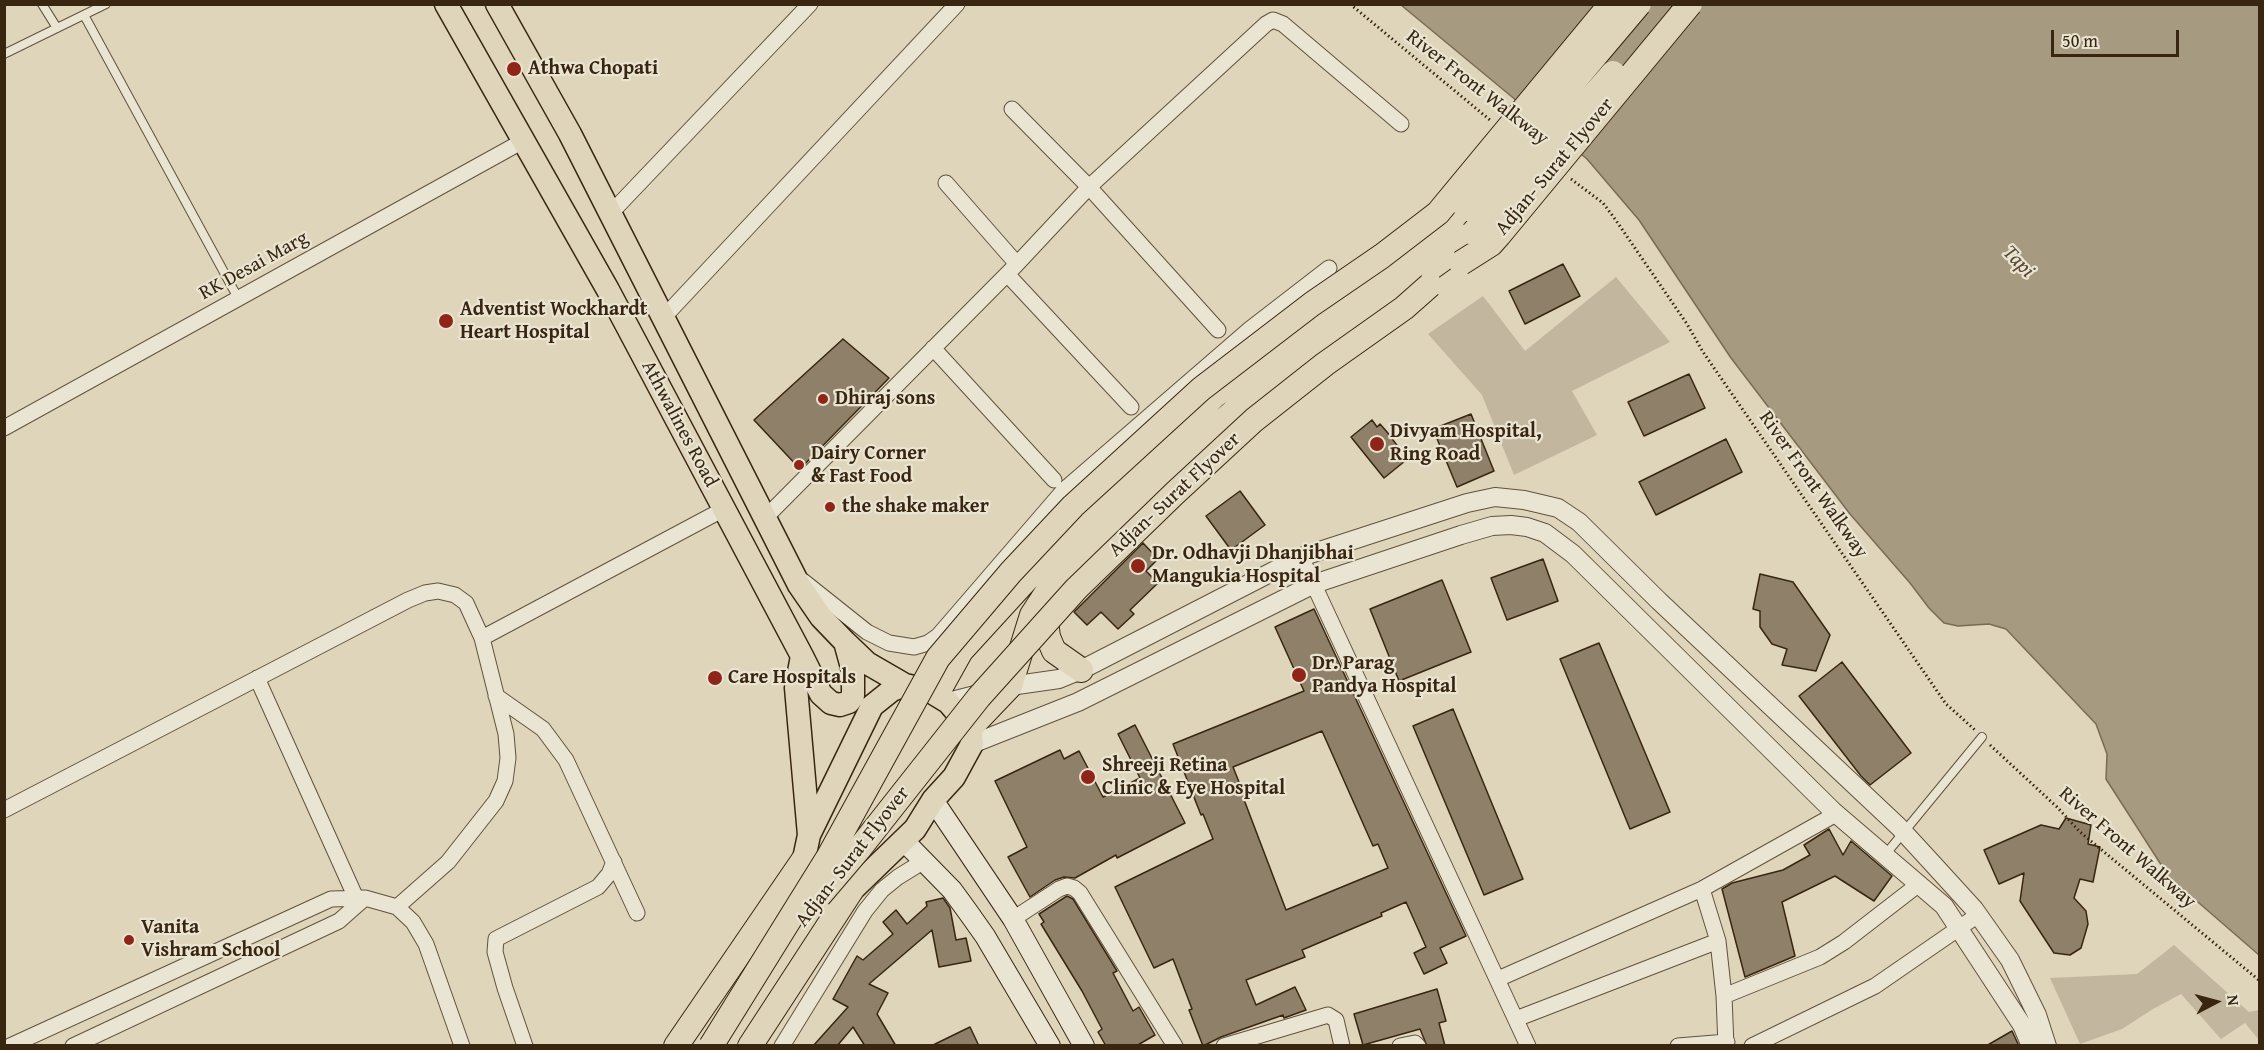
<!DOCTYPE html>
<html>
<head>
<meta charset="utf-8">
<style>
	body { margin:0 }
	#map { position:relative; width:2264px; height:1050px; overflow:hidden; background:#ded5bb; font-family:"Gentium Book Plus",serif }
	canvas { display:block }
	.frame { position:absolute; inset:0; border:6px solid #392611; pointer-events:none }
	.north { position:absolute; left:2186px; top:972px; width:60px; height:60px; -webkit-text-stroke:4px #eae4d3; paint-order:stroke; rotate:84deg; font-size:16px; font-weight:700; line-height:24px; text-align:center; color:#392611 }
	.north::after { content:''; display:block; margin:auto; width:21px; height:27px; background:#392611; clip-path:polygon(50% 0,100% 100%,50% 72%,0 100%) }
	.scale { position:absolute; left:2051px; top:30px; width:128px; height:27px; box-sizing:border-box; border:3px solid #392611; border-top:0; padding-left:8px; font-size:18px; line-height:21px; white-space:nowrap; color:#392611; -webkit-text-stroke:4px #eae4d3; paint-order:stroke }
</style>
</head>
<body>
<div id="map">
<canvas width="2264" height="1050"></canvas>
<div class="frame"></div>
<div class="north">N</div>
<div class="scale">50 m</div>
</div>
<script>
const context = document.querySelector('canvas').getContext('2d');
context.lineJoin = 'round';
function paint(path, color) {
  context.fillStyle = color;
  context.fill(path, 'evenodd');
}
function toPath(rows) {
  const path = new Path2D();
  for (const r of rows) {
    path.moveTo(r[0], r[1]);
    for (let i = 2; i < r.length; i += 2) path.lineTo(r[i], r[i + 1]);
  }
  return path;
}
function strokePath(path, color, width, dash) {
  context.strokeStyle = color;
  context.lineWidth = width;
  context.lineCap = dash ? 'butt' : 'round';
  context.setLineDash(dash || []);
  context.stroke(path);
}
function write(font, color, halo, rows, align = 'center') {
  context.font = font + ' "Gentium Book Plus",serif';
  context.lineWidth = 4.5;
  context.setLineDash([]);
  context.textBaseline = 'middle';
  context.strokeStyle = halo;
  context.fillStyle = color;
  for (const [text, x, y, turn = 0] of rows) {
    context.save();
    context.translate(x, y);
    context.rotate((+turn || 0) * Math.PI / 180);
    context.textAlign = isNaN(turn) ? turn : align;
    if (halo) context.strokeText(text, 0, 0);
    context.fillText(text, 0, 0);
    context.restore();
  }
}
paint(toPath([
	[1616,277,1670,342,1572,391,1597,435,1514,475,1482,395,1428,334,1483,296,1525,351],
	[2174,945,2249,1012,2259,1010,2259,1040,2245,1023,2221,1039,2181,994,2153,1009,2122,1029,2080,1044,2050,978,2137,974]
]), '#c2b79e');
const water = toPath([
	[1401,5,2259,5,2259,955,2169,877,2106,779,2107,754,2096,724,2006,629,1989,624,1958,626,1944,623,1929,608,1910,583,1850,514,1731,358,1639,220,1587,159,1401,5]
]);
paint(water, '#a69a81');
strokePath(water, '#7a6c54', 1.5);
const building = toPath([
	[1563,264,1580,296,1525,324,1509,291,1563,264],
	[843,339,889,378,800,469,754,420,843,339],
	[1689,374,1705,408,1644,436,1628,402,1689,374],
	[1471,414,1494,471,1457,487,1433,429,1471,414],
	[1372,420,1377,427,1380,424,1387,432,1402,452,1399,454,1405,461,1384,478,1351,437,1372,420],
	[1726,439,1742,472,1656,515,1639,482,1726,439],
	[1240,491,1265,525,1231,550,1206,516,1240,491],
	[1143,543,1158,559,1146,571,1158,583,1130,610,1134,614,1118,629,1101,612,1087,625,1074,612,1143,543],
	[1543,559,1558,601,1507,620,1491,578,1543,559],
	[1760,574,1793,582,1830,635,1816,671,1782,665,1787,649,1772,644,1760,627,1760,611,1753,609,1760,574],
	[1442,580,1471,652,1399,681,1370,609,1442,580],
	[1314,609,1466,936,1440,948,1447,963,1424,974,1414,953,1426,947,1406,902,1381,913,1382,916,1302,950,1305,957,1246,980,1256,1005,1295,987,1306,1010,1284,1018,1283,1015,1221,1037,1203,1046,1189,1010,1192,1009,1173,959,1154,968,1115,887,1213,839,1203,814,1201,815,1173,744,1304,691,1275,627,1314,609],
	[1322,731,1373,846,1378,844,1388,868,1286,910,1243,797,1245,797,1233,767,1322,731],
	[1599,643,1670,812,1630,829,1560,659,1599,643],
	[1842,662,1911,753,1870,785,1861,776,1799,696,1842,662],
	[1453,709,1523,879,1484,895,1413,726,1453,709],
	[1135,725,1185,823,1117,858,1116,855,1075,878,1064,877,1055,880,1030,897,1008,857,1027,847,995,781,1060,750,1064,759,1079,751,1103,797,1140,778,1118,734,1135,725],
	[2066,818,2091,825,2088,844,2100,847,2093,882,2080,879,2074,898,2086,911,2088,924,2081,948,2070,955,2054,953,2020,901,2024,873,1999,884,1984,850,2041,825,2059,829,2066,818],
	[1829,829,1843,855,1851,841,1892,876,1874,901,1835,876,1782,902,1795,956,1745,977,1722,889,1732,883,1783,870,1810,855,1804,845,1829,829],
	[1067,896,1073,899,1117,971,1113,973,1133,1011,1139,1007,1155,1035,1136,1046,1106,1046,1098,1032,1102,1029,1082,991,1041,924,1044,922,1039,914,1067,896],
	[943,898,950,908,956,940,966,938,971,961,939,967,932,930,869,984,888,993,877,1014,896,1046,865,1046,853,1027,837,1046,813,1046,848,1007,833,999,857,956,863,960,893,934,883,922,896,910,907,924,927,906,926,902,943,898],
	[1437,989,1446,1021,1439,1023,1445,1046,1427,1046,1420,1029,1363,1045,1354,1014,1437,989],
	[970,1027,979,1046,931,1046,970,1027],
	[2012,1031,2019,1046,1986,1046,2012,1031]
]);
paint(building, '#8f8169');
strokePath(building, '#392611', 1.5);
const service = toPath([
	[42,4,57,28],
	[84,15,238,298],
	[4,54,106,4],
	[1885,855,1982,737]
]);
const minor = toPath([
	[1012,109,1089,187,1218,330],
	[946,183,1017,264],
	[610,214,810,4],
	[1007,274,1131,407],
	[663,318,957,4],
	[933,348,1054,480],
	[4,428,523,141],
	[765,518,1017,264,1089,187,1266,24,1273,20,1283,24,1401,124],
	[1301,557,1528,1046],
	[803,581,867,632,889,643,914,647,928,643,938,636,1064,490,1250,329,1329,268],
	[482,638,724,509],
	[257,678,356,898],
	[496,696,543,729,566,760,637,913],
	[4,810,408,600,425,593,438,591,455,595,466,603,482,638,506,734,508,758,505,781,496,801,448,862,397,907],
	[1702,889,1718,941,1724,996,1726,1046],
	[1013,919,1059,889,1067,886,1074,888,1080,893,1175,1046],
	[1498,979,1702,889,1836,814],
	[1724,996,1820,957,1844,942,1919,884],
	[1516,1019,1718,941],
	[10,1046,331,899,365,898,397,907,413,922,426,944,462,1046],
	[73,1046,339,921,365,898],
	[525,1046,505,988,495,952,496,939,598,887,609,874,614,862],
	[782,1046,865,911,882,890,898,877,924,861],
	[1224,1046,1328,1015,1336,1020,1342,1046],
	[1400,1046,1415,1043,1418,1046],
	[1678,1046,1727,1042],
	[1752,1046,1875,986,1978,915]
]);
const tertiary = toPath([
	[948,702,1010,686,1059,679,1081,670,1301,557,1467,503,1495,497,1524,500,1558,508,1579,522,1659,601,1899,827,1933,864,1974,909,2010,960,2037,1015,2047,1046],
	[972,744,1078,702,1314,584,1461,535,1492,526,1511,525,1527,527,1545,533,1573,554,1833,811,1944,906,2022,1025,2031,1046]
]);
const secondary = toPath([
	[933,800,1013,919,1084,1046],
	[903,840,952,890,968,912,985,936,1050,1046]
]);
const primary = toPath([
	[446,4,608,290,802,656,796,688,809,835],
	[497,4,570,134,799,585,821,617,845,642,867,663,905,685],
	[802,656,821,694,831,703,840,705,849,702,853,696,853,671,845,642],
	[905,685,930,691,948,702,970,728,972,744,954,777,933,800,915,829,851,891,826,901,804,876,804,859,809,835,872,706,892,690,905,685]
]);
const trunk = toPath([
	[1044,605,1048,637,1054,651,1081,670],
	[937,694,961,651,1048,556,1164,447,1214,396,1453,223,1466,209],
	[970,728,1010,686,1032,615,1051,586,1076,558,1182,457,1249,398,1453,252,1473,233],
	[676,1046,804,859],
	[750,1046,851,891]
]);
strokePath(service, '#62523c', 10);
strokePath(minor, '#62523c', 17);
strokePath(tertiary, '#62523c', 20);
strokePath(secondary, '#392611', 22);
strokePath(primary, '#392611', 25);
strokePath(trunk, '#392611', 26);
strokePath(toPath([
	[1350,4,1490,120],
	[1571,179,1603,203,1615,219,1687,324,1703,352,1946,704,1975,730],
	[1990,745,2057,807,2080,832,2260,981]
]), '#392611', 3, [1.5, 3]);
strokePath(service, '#eae4d3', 8);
strokePath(minor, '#eae4d3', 15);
strokePath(tertiary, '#eae4d3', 18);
strokePath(secondary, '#eae4d3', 20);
strokePath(primary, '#ded5bb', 22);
strokePath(trunk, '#ded5bb', 24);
const trunkBridge = toPath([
	[1466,209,1639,4],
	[1473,233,1613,73],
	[1461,263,1491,244,1499,235,1690,4],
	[819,896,859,849,979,697,1076,589,1175,493,1254,420,1325,364,1404,308,1430,285],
	[711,1046,829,856,938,658,1011,572,1073,506,1201,389,1312,304,1382,256,1438,213,1611,4]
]);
strokePath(trunkBridge, '#392611', 26, []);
strokePath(trunkBridge, '#ded5bb', 24);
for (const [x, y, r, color] of [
	[514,69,8,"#8f2418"],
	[446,321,8,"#8f2418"],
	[823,399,6,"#8f2418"],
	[1377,444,8,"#8f2418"],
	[799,465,6,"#8f2418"],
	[830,507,6,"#8f2418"],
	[1138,566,8,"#8f2418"],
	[1299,675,8,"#8f2418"],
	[715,678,8,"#8f2418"],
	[1088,777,8,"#8f2418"],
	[129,940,6,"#8f2418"]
]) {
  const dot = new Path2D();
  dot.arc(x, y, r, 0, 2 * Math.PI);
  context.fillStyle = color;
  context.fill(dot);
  strokePath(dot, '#eae4d3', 2);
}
write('bold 20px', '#392611', '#eae4d3', [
	["Athwa Chopati",528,69],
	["Adventist Wockhardt",460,310],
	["Heart Hospital",460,333],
	["Dhiraj sons",835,399],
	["Divyam Hospital,",1390,432],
	["Ring Road",1390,455],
	["Dairy Corner",811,454],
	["& Fast Food",811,477],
	["the shake maker",842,507],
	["Dr. Odhavji Dhanjibhai",1152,554],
	["Mangukia Hospital",1152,577],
	["Dr. Parag",1312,664],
	["Pandya Hospital",1312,687],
	["Care Hospitals",728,678],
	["Shreeji Retina",1102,766],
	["Clinic & Eye Hospital",1102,789],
	["Vanita",141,928],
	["Vishram School",141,951]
], 'left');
write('20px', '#392611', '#eae4d3', [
	["River Front Walkway",1477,88,38],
	["Adjan- Surat Flyover",1555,167,-50],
	["RK Desai Marg",254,266,-29],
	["Athwalines Road",679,424,62],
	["River Front Walkway",1813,485,55],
	["Adjan- Surat Flyover",1175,495,-43],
	["River Front Walkway",2127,848,41],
	["Adjan- Surat Flyover",853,857,-52]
]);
write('italic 21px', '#5a4933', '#eae4d3', [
	["Tapi",2018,262,46]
]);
</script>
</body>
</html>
